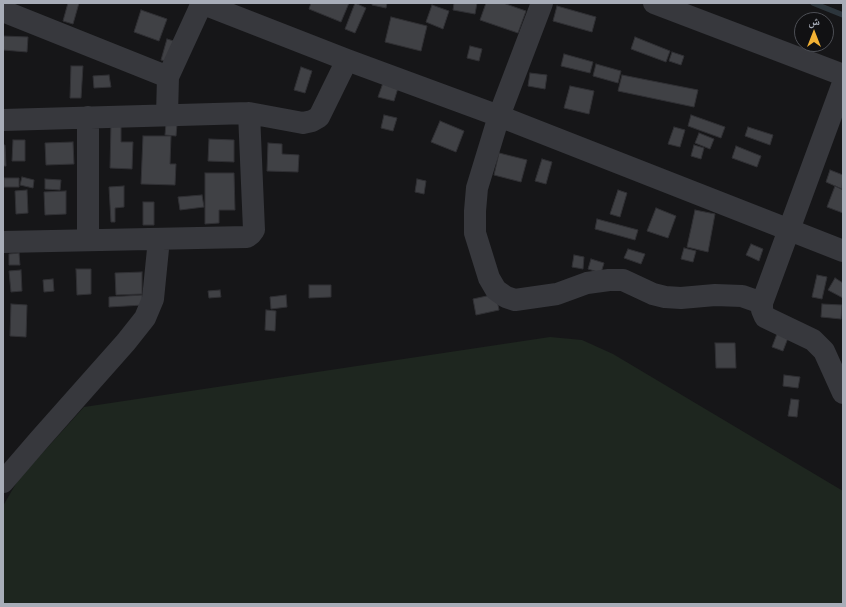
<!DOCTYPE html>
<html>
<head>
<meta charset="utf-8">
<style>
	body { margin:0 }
	#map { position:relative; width:846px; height:607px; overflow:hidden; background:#161618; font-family:"Asap Condensed","Noto Naskh Arabic",sans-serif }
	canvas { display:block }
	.frame { position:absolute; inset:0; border:4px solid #a8adb8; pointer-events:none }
	.north { position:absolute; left:794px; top:12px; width:40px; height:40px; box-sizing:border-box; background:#111113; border:1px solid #4d4f55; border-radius:50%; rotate:0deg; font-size:11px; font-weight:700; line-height:16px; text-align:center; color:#a8adb8 }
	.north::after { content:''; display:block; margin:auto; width:14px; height:18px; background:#f2b134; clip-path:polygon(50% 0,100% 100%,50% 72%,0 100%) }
</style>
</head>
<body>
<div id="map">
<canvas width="846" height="607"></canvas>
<div class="frame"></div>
<div class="north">ش</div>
</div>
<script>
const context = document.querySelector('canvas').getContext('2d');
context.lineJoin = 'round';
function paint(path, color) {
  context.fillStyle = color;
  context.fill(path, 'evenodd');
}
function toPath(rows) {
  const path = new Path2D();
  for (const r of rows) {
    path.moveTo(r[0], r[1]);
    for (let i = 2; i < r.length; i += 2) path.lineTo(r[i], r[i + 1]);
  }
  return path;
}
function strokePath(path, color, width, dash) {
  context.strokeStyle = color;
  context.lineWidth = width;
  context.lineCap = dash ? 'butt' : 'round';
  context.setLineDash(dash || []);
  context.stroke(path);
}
paint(toPath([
	[550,337,582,340,613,354,843,491,843,604,3,604,3,506,18,480,84,407]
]), '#1e261f');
strokePath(toPath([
	[813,3,843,15]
]), '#2c353c', 5.5);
const building = toPath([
	[68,3,79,3,73,24,63,21,68,3],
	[311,3,349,3,341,22,309,9,311,3],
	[355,3,366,8,355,33,345,29,355,3],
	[372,3,387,3,386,8,372,5,372,3],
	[454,3,477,3,475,14,453,10,454,3],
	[486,3,503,3,526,11,518,33,480,20,486,3],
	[432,5,449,11,443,29,426,22,432,5],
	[557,6,596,17,592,32,553,21,557,6],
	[141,10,167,19,159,41,134,32,141,10],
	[391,17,427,26,421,51,385,42,391,17],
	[3,36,28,37,27,52,3,50,3,36],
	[635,37,670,51,666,62,631,49,635,37],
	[167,39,177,42,171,62,161,60,167,39],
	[470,46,482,49,479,61,467,58,470,46],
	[672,52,684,56,681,65,669,61,672,52],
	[564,54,593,62,590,73,561,66,564,54],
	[596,64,621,71,618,83,593,76,596,64],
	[71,66,83,66,81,98,70,98,71,66],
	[301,67,312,71,305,93,294,90,301,67],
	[530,73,547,75,545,89,528,86,530,73],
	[109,75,111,87,94,88,93,76,109,75],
	[622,75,698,90,694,107,618,91,622,75],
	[383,83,398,88,394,101,378,97,383,83],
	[570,86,594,91,589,114,564,108,570,86],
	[384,115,397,118,393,131,381,128,384,115],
	[691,115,725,127,721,138,688,126,691,115],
	[440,121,464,131,456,152,431,142,440,121],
	[166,123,177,124,176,136,165,135,166,123],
	[111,124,121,124,121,142,133,142,132,169,110,168,111,124],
	[674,127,685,130,680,147,668,144,674,127],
	[748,127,773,135,770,145,745,136,748,127],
	[699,133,714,139,710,149,695,143,699,133],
	[143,136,171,136,170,164,176,164,175,185,141,184,143,136],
	[209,139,234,140,234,162,208,161,209,139],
	[13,140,25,140,25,161,12,161,13,140],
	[73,142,74,164,46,165,45,143,73,142],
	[268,143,282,144,282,154,299,155,298,172,267,171,268,143],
	[3,145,5,145,6,166,3,166,3,145],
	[694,145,704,148,701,159,691,156,694,145],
	[736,146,761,156,757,167,732,158,736,146],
	[499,153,527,160,521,182,494,175,499,153],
	[542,159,552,162,546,184,535,181,542,159],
	[830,170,843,175,842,189,826,182,830,170],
	[205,173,234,173,235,210,219,210,219,223,205,224,205,173],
	[22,177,34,180,33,188,20,185,22,177],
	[4,178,19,178,19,187,4,187,4,178],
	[45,179,61,180,60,190,45,189,45,179],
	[417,179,426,181,424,194,415,192,417,179],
	[124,186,124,207,115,208,115,222,111,222,109,187,124,186],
	[835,186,843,190,843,213,827,207,835,186],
	[27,190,28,213,16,214,15,191,27,190],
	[618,190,627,193,620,217,610,214,618,190],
	[66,191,66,214,45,215,44,192,66,191],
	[202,195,204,207,180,210,178,197,202,195],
	[143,202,154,202,154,225,143,225,143,202],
	[656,208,676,216,668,238,647,231,656,208],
	[695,210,715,214,708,252,687,247,695,210],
	[597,219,638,230,635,240,595,229,597,219],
	[751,244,763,249,759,261,746,255,751,244],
	[684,248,696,251,693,262,681,259,684,248],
	[628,249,645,254,641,264,624,258,628,249],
	[19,253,20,265,9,265,9,254,19,253],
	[574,255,584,257,583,269,572,267,574,255],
	[591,259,604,263,601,273,588,269,591,259],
	[76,269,91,269,91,294,77,295,76,269],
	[21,270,22,291,11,292,9,271,21,270],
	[142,272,142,294,116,295,115,273,142,272],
	[817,275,827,277,822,299,812,297,817,275],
	[835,278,843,283,843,298,828,290,835,278],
	[53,279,54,291,44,292,43,280,53,279],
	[309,285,331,285,331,297,309,298,309,285],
	[220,290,221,297,209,298,208,291,220,290],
	[496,294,499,310,476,315,473,299,496,294],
	[142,295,143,305,109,307,109,297,142,295],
	[286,295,287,307,271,309,270,297,286,295],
	[11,304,27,305,26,337,10,336,11,304],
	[822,304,842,305,841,319,821,317,822,304],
	[266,310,276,311,275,331,265,330,266,310],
	[780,326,791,330,783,351,772,347,780,326],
	[715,343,735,343,736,368,716,368,715,343],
	[784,375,800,377,798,388,783,386,784,375],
	[791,399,799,400,797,417,788,416,791,399]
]);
paint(building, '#404145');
strokePath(building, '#303034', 1);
strokePath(toPath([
	[201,3,347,60,499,116,843,251],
	[542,3,499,116,477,188,475,211,475,233,489,278,496,290,506,297,515,300,557,294,587,283,609,280,623,280,653,294,665,297,681,298,715,295,742,296,762,303],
	[654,3,843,75],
	[3,11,168,77],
	[843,83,762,303,762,310,765,317,813,340,824,351,843,393],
	[167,115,168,77,202,3],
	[3,120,249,113,303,123,312,121,319,117,347,60],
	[88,240,88,117],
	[3,242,247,237,251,234,254,230,249,113],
	[3,482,40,439,126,342,145,318,153,299,159,239]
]), '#37383d', 22);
</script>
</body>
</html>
